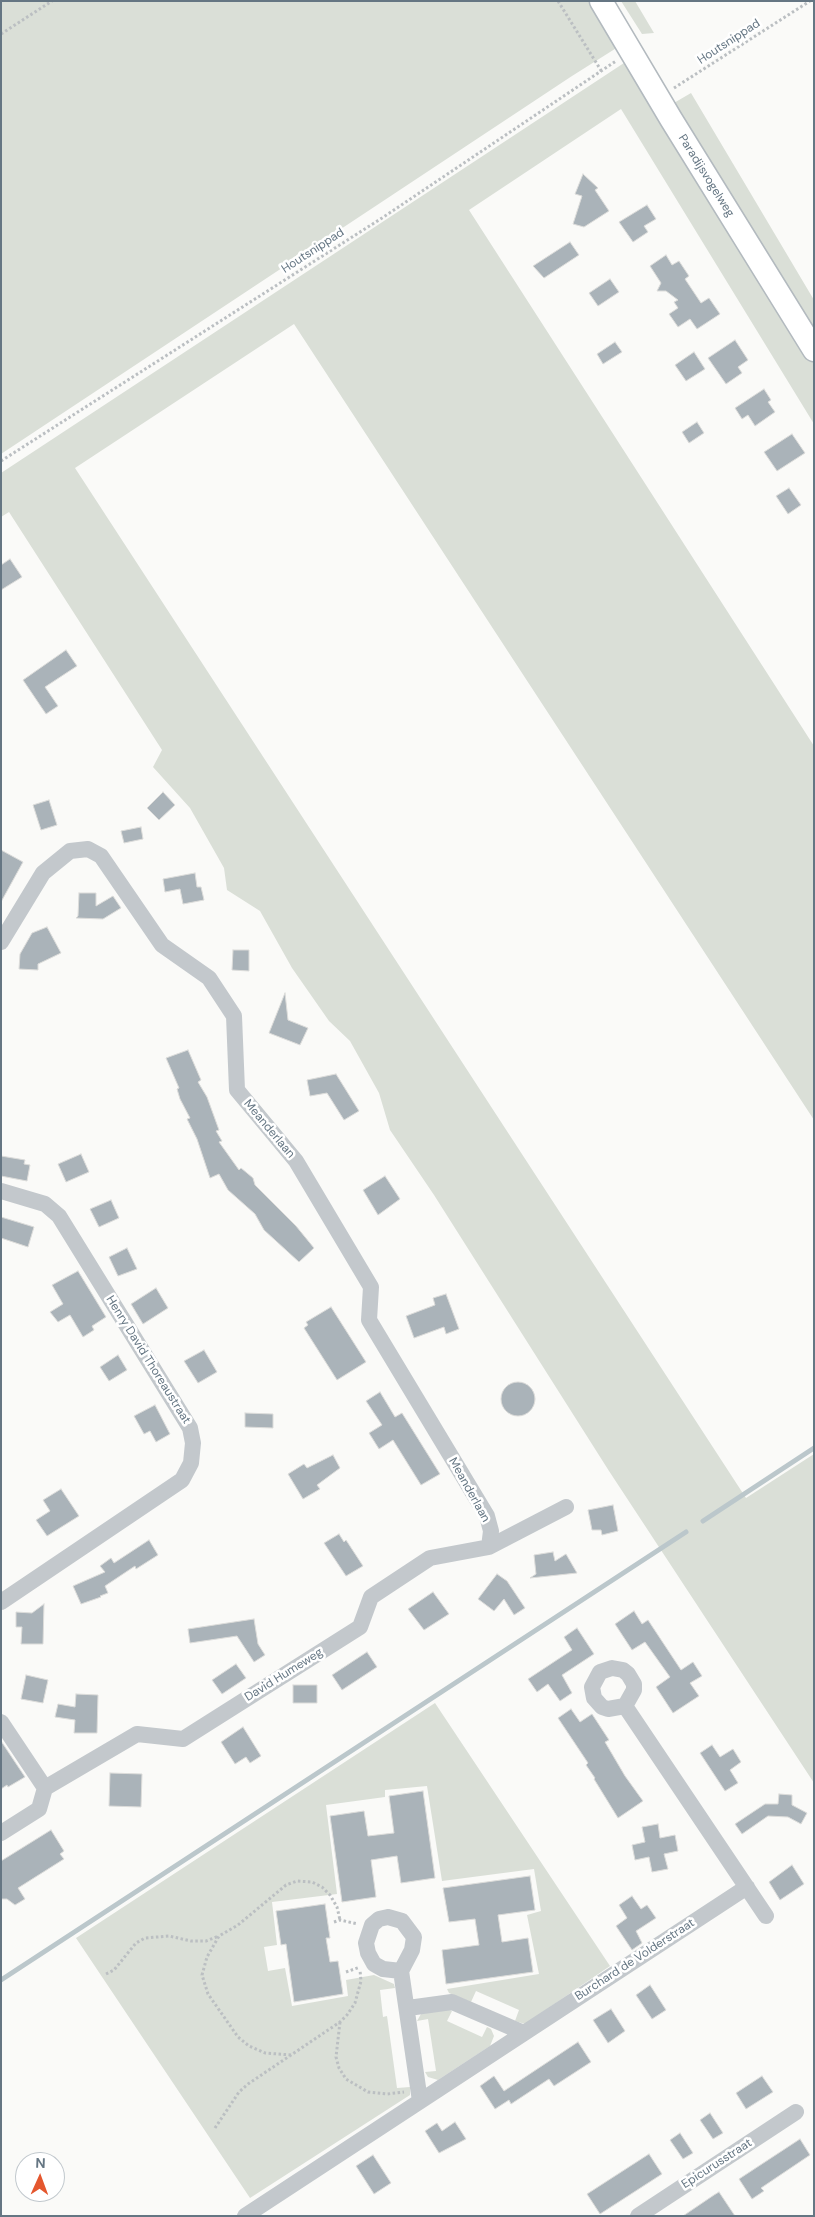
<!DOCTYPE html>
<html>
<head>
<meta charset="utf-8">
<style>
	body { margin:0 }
	#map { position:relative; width:815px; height:2217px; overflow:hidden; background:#fafaf8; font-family:"DM Sans",sans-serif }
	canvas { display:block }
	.frame { position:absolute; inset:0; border:2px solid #657683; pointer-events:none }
	.north { position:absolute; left:15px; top:2152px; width:50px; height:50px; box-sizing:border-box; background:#fff; border:1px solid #c1c8cd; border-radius:50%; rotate:2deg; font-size:14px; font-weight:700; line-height:20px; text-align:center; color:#657683 }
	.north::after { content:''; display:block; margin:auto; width:18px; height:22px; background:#e4572e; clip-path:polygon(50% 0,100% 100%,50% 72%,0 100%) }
</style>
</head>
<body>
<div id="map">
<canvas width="815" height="2217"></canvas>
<div class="frame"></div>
<div class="north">N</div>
</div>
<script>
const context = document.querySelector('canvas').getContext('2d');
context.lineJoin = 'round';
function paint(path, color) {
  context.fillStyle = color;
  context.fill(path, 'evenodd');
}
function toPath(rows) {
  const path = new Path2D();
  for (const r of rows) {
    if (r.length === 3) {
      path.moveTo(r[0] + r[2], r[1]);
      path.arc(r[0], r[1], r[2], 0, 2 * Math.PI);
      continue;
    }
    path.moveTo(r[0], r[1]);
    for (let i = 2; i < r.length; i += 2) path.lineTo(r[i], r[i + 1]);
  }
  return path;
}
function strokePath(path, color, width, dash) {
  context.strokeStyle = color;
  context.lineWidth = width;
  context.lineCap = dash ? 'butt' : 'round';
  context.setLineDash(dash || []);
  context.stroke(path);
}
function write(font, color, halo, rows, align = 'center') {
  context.font = font + ' "DM Sans",sans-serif';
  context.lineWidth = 5;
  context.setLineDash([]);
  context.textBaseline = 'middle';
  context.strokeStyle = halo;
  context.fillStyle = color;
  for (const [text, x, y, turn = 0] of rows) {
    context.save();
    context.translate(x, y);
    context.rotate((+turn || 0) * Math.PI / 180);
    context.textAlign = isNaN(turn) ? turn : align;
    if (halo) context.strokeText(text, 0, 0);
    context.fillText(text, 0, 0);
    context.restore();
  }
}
paint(toPath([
	[1,1,591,1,618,47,572,76,1,454],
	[621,1,635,1,654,33,642,34],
	[627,61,814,362,814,424,621,109,469,210,814,746,814,1120,294,324,75,468,746,1498,814,1454,814,1783,609,1471,434,1195,390,1130,379,1093,350,1041,329,1021,292,968,260,911,227,890,224,868,190,808,153,767,162,750,9,512,1,517,1,473],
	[691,93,814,300,814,341,667,107],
	[435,1703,610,1966,525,2024,515,2021,519,2010,476,1991,471,2002,449,1993,447,1989,539,1974,527,1915,541,1911,534,1869,442,1881,427,1786,385,1790,385,1797,326,1805,337,1894,272,1902,277,1945,264,1947,268,1971,285,1968,292,2006,348,1996,346,1980,374,1975,394,1984,395,1988,380,1990,383,2017,387,2016,397,2088,410,2087,410,2095,250,2198,76,1938],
	[447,2009,452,2011,447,2021,482,2037,487,2027,491,2029,494,2036,490,2046,438,2080,428,2077,425,2072,436,2071,428,2019,417,2021,421,2014]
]), '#dadfd7');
strokePath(toPath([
	[703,1521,814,1448],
	[1,1980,686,1532]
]), '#bbc7cb', 5);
const building = toPath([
	[583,174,598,188,595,190,609,211,584,227,573,224,582,196,575,194,583,174],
	[647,205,656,219,644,226,648,232,633,242,619,222,647,205],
	[570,242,579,255,544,278,533,266,570,242],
	[666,255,672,265,679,261,689,276,685,279,701,303,709,298,720,314,697,329,690,319,678,327,669,314,678,308,674,302,678,300,666,291,657,291,661,283,650,266,666,255],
	[610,279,619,292,598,306,589,293,610,279],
	[735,340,748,360,738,367,742,373,726,384,708,358,735,340],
	[615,342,622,352,603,364,597,354,615,342],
	[694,352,705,369,686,381,675,365,694,352],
	[764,389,771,400,768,402,775,412,755,426,748,415,742,419,735,408,764,389],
	[697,422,704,433,689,443,682,432,697,422],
	[792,434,805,453,777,471,764,452,792,434],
	[789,488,801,505,788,514,776,496,789,488],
	[10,559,22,577,1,590,1,565,10,559],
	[66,650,77,666,45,687,58,706,46,714,23,680,66,650],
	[163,792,175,805,159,820,147,808,163,792],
	[49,800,57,825,41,830,33,805,49,800],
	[141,827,143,839,124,843,121,831,141,827],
	[1,850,23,862,1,902,1,850],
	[195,873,197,887,201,887,204,900,183,904,180,889,165,892,163,879,195,873],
	[79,893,96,893,96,906,113,896,121,908,103,919,76,918,78,916,79,893],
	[47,927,61,953,38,964,38,970,19,969,20,954,32,933,47,927],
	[233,950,249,950,249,971,232,970,233,950],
	[285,993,288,1020,308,1028,300,1045,269,1033,285,993],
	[188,1050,201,1080,198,1082,207,1097,219,1130,216,1131,222,1141,219,1142,239,1170,241,1168,253,1178,255,1185,296,1226,314,1248,299,1262,264,1230,255,1214,228,1190,219,1174,210,1178,197,1139,187,1119,190,1118,180,1099,177,1089,179,1088,166,1058,188,1050],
	[336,1074,359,1111,344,1120,327,1093,310,1096,307,1080,336,1074],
	[81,1154,89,1172,66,1182,58,1164,81,1154],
	[1,1156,25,1160,24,1164,30,1165,27,1181,1,1176,1,1156],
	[385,1176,400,1199,378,1215,363,1190,385,1176],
	[111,1200,119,1218,99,1227,90,1209,111,1200],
	[1,1217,34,1227,28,1247,1,1238,1,1217],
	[127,1248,137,1269,118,1276,109,1257,127,1248],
	[78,1271,106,1317,92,1326,94,1330,83,1337,70,1315,58,1322,50,1312,63,1304,52,1285,78,1271],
	[156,1288,168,1308,143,1324,131,1304,156,1288],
	[446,1294,459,1329,446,1334,444,1327,414,1338,406,1316,435,1305,433,1298,446,1294],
	[331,1307,366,1362,337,1380,304,1328,308,1325,306,1322,331,1307],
	[204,1350,217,1372,198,1383,184,1361,204,1350],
	[118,1355,127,1370,109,1381,100,1367,118,1355],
	[518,1399,17],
	[380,1392,395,1417,402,1413,440,1474,421,1485,393,1440,379,1449,369,1433,382,1425,366,1401,380,1392],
	[155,1405,170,1434,156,1442,150,1431,144,1434,134,1416,155,1405],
	[245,1413,273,1414,273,1428,245,1427,245,1413],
	[333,1455,340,1468,317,1485,320,1489,303,1499,288,1474,304,1464,307,1468,333,1455],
	[61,1489,79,1516,47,1536,36,1520,50,1511,43,1500,61,1489],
	[613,1505,618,1531,602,1535,601,1530,592,1530,588,1510,613,1505],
	[339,1534,344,1542,346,1540,363,1566,346,1576,324,1543,339,1534],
	[149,1540,158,1555,136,1569,135,1566,105,1586,108,1593,100,1596,101,1597,81,1604,73,1586,105,1572,100,1566,111,1558,114,1563,149,1540],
	[553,1552,555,1561,566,1554,577,1573,530,1578,536,1574,534,1555,553,1552],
	[497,1574,507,1581,525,1608,514,1615,504,1599,494,1611,478,1599,497,1574],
	[433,1592,449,1614,424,1630,408,1609,433,1592],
	[44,1604,43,1644,21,1644,22,1627,16,1627,16,1612,32,1613,44,1604],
	[634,1611,642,1624,648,1620,681,1670,693,1662,702,1676,690,1683,699,1696,673,1713,656,1687,670,1677,645,1642,632,1650,615,1624,634,1611],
	[254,1619,258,1644,265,1655,254,1662,237,1636,190,1643,188,1629,254,1619],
	[577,1628,594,1654,562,1675,572,1693,560,1701,548,1684,537,1692,528,1679,572,1650,564,1637,577,1628],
	[367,1652,377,1667,342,1690,332,1675,367,1652],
	[236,1664,246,1678,222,1694,212,1680,236,1664],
	[26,1675,48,1680,43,1703,21,1699,26,1675],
	[293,1685,317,1685,317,1703,293,1703,293,1685],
	[76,1694,98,1695,97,1733,74,1733,75,1720,55,1717,58,1704,75,1707,76,1694],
	[571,1709,580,1722,592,1714,609,1740,605,1742,625,1776,643,1801,618,1818,594,1779,595,1778,586,1765,588,1763,558,1718,571,1709],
	[243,1727,261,1756,250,1763,246,1757,235,1764,221,1742,243,1727],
	[1,1741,25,1777,8,1787,7,1785,1,1789,1,1741],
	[712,1745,720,1757,733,1749,741,1762,730,1770,738,1783,725,1791,700,1753,712,1745],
	[110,1773,142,1774,141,1807,109,1806,110,1773],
	[423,1791,435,1878,401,1883,397,1856,371,1860,376,1897,342,1902,330,1816,364,1811,368,1836,394,1833,389,1796,423,1791],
	[779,1794,792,1795,792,1805,807,1813,801,1824,788,1817,768,1816,742,1834,735,1824,765,1804,778,1804,779,1794],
	[658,1824,660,1838,675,1835,678,1851,664,1854,668,1869,652,1872,649,1857,635,1860,632,1845,645,1842,642,1827,658,1824],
	[51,1830,64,1851,60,1854,64,1859,18,1888,25,1899,15,1905,7,1899,1,1899,1,1861,51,1830],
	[792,1865,804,1884,780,1900,769,1882,792,1865],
	[530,1876,535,1910,498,1915,502,1942,528,1938,533,1972,446,1984,442,1950,479,1945,475,1919,449,1922,443,1888,530,1876],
	[632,1896,641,1909,647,1905,656,1918,636,1931,642,1943,632,1950,616,1926,627,1918,619,1905,632,1896],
	[325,1904,330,1938,326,1938,330,1962,338,1961,343,1994,294,2002,286,1944,281,1945,276,1911,325,1904],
	[650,1985,666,2010,652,2019,636,1995,650,1985],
	[611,2009,625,2031,608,2043,593,2020,611,2009],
	[578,2042,591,2062,554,2086,549,2079,511,2104,509,2100,495,2109,480,2086,494,2076,504,2091,578,2042],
	[762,2076,773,2092,746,2109,736,2093,762,2076],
	[710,2113,723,2133,713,2139,700,2120,710,2113],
	[455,2122,466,2139,439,2153,425,2131,437,2123,442,2131,455,2122],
	[680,2133,693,2153,683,2159,670,2140,680,2133],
	[800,2139,810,2155,761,2188,764,2191,752,2199,739,2179,800,2139],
	[649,2154,662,2174,600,2214,587,2194,649,2154],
	[373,2155,391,2183,374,2194,356,2166,373,2155],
	[719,2192,735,2216,683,2216,714,2195,719,2192]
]);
paint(building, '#aab3b9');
strokePath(building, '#dcdcda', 1);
const secondary = toPath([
	[601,1,671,119,814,350]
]);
strokePath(secondary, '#b3babf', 25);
strokePath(toPath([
	[558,1,602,72],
	[1,34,52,1],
	[674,88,810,1],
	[1,461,382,218,616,61],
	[334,1922,340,1920,358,1924],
	[346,1972,360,1967],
	[106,1974,114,1970,136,1943,145,1938,169,1936,191,1941,206,1941,219,1936],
	[340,2022,336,2057,339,2068,346,2079,368,2092,387,2094,404,2092],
	[291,2055,265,2053,249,2046,238,2037,208,1994,202,1975,207,1957,219,1936,238,1925,286,1885,297,1881,312,1882,322,1887,330,1895,337,1907,340,1920],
	[215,2128,239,2092,248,2084,340,2022,347,2015,355,2003,361,1981,360,1970]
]), '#bbbfc2', 3, [2.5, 2.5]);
strokePath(toPath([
	[1,942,43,873,70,851,88,849,101,856,162,945,209,978,234,1016,237,1090,296,1161,371,1287,369,1320,487,1516,491,1531,489,1547],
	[1,1191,45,1204,59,1216,190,1428,193,1443,191,1463,182,1480,1,1602],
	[625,1706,634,1690,634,1684,628,1674,623,1670,612,1668,600,1672,592,1687,594,1698,602,1707,608,1709,625,1706,766,1916],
	[1,1722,45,1788],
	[1,1833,39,1809,45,1788,137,1734,183,1739,360,1627,371,1597,430,1558,489,1547,566,1507],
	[388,1917,402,1921,414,1937,412,1950,401,1971,383,1969,374,1964,368,1953,366,1943,372,1925,379,1919,388,1917],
	[401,1971,420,2101],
	[408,2008,452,2002,524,2033],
	[245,2216,747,1887],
	[638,2216,796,2112]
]), '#c3c8cc', 16);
strokePath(secondary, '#fff', 22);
write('12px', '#657683', '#fff', [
	["Houtsnippad",729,42,-33],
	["Paradijsvogelweg",706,176,58],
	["Houtsnippad",313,251,-33],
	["Meanderlaan",269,1129,50],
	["Henry David Thoreaustraat",148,1360,58],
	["Meanderlaan",469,1490,61],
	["David Humeweg",284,1675,-32],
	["Burchard de Volderstraat",635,1960,-33],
	["Epicurusstraat",717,2164,-33]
]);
</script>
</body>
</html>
